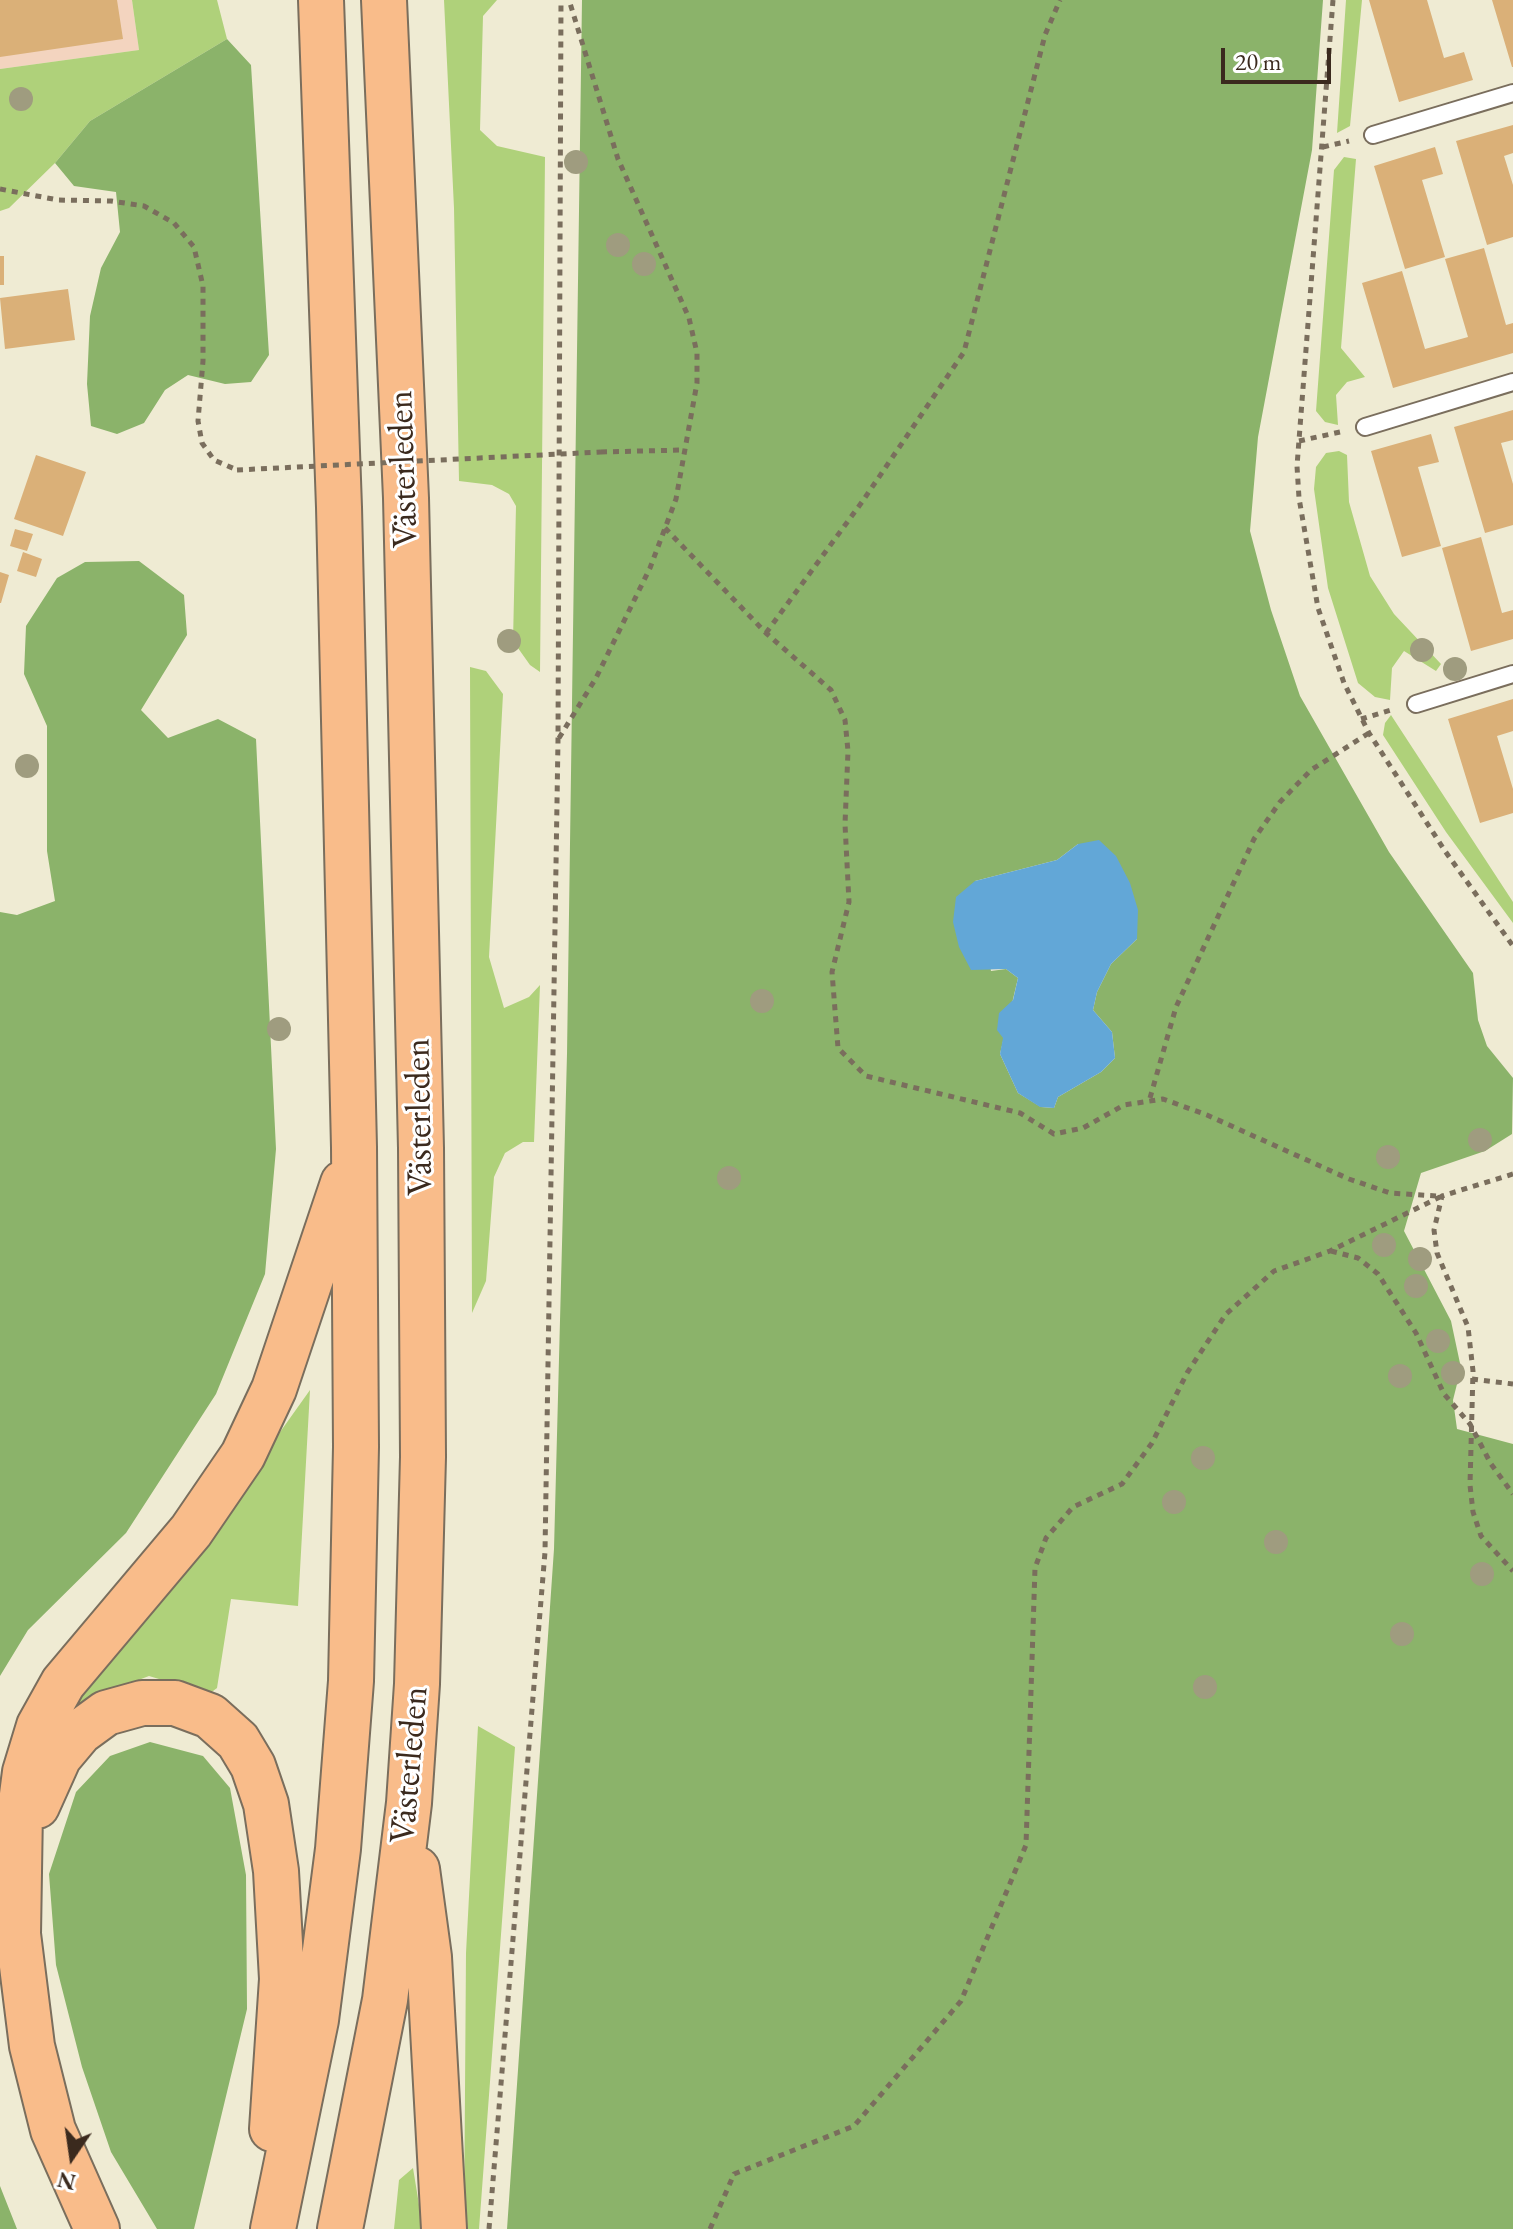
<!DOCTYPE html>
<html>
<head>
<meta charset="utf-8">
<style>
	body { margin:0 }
	#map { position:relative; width:1513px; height:2229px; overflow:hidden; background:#efebd3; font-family:"EB Garamond",serif }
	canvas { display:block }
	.north { position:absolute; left:32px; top:2117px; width:80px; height:80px; -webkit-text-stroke:6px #fff; paint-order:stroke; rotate:193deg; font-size:22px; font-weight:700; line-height:32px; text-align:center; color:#3b2a1e }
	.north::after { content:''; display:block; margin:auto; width:28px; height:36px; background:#3b2a1e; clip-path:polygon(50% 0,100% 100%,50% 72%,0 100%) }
	.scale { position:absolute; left:1221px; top:48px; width:110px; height:36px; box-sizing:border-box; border:4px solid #3b2a1e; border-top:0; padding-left:10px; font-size:24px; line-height:28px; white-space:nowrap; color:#3b2a1e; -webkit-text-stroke:6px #fff; paint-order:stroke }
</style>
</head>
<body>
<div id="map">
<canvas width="1513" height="2229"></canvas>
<div class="north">N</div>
<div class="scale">20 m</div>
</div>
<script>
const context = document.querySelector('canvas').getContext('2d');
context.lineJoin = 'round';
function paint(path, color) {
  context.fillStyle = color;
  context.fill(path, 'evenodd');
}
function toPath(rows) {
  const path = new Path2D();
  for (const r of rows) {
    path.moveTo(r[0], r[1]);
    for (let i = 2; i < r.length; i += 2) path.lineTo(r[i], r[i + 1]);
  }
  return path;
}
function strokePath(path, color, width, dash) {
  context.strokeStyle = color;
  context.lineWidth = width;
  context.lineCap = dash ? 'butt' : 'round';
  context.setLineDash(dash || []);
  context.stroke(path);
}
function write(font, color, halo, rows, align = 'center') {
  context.font = font + ' "EB Garamond",serif';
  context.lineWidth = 6;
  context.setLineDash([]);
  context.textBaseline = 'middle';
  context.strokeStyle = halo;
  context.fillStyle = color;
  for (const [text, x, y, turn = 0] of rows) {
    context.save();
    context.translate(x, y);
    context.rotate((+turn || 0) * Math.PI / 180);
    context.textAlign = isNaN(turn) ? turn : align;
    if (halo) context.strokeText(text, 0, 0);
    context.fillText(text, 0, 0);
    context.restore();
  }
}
paint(toPath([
	[0,0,132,0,139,50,0,69]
]), '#f3d4bf');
paint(toPath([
	[132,0,217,0,227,39,90,121,55,163,9,208,0,211,0,69,139,50],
	[444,0,497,0,483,16,480,130,497,146,545,157,540,672,530,665,513,641,516,506,509,494,492,485,459,481,454,208],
	[1346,0,1362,0,1350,126,1337,133],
	[1344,157,1356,159,1341,348,1365,377,1347,382,1336,395,1338,425,1325,422,1316,411,1334,170],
	[1339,451,1347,455,1349,502,1370,576,1394,614,1441,664,1436,671,1404,651,1392,668,1390,700,1375,697,1358,683,1328,588,1314,489,1316,467,1326,453],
	[470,667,486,671,503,694,489,957,504,1008,529,997,540,985,534,1142,523,1142,505,1153,494,1177,486,1281,472,1313],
	[1391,715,1513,902,1513,923,1446,832,1383,735,1385,723],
	[310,1390,298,1606,231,1599,217,1688,209,1694,149,1676,112,1690,70,1724,72,1701,263,1456],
	[478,1726,515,1747,479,2229,464,2229,466,1953],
	[413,2168,423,2229,394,2229,399,2180]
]), '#afd17a');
paint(toPath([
	[582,0,1323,0,1312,150,1258,437,1250,531,1271,610,1300,696,1389,852,1473,973,1478,1020,1487,1046,1513,1078,1512,1134,1485,1151,1421,1173,1404,1231,1451,1321,1461,1368,1453,1400,1457,1429,1513,1444,1513,2229,507,2229,554,1549,567,1054],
	[1078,844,1137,939,1111,964,1097,992,1093,1010,1112,1032,1115,1058,1101,1072,1058,1097,1054,1108,1041,1107,1018,1093,1000,1054,1018,978,1006,969,991,971,975,881,1057,860],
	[227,39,251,65,269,355,251,382,225,384,188,375,165,390,144,423,117,434,91,426,87,384,90,316,101,268,120,232,116,192,74,186,55,163,90,121],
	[139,561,184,595,187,635,141,710,168,738,218,719,256,739,276,1149,265,1274,216,1394,126,1533,28,1630,0,1676,0,912,17,915,55,901,47,851,47,726,24,674,26,626,57,578,85,562],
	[150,1742,203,1756,230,1788,246,1875,247,2009,194,2229,157,2229,111,2152,82,2067,56,1965,49,1874,76,1792,110,1756],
	[0,2186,17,2229,0,2229]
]), '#8bb36a');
paint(toPath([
	[1099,840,1116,856,1130,883,1138,910,1137,939,1111,964,1097,992,1093,1010,1112,1032,1115,1058,1101,1072,1058,1097,1054,1108,1040,1107,1018,1093,1000,1054,1003,1038,997,1030,999,1013,1013,1000,1018,978,1006,969,971,970,959,947,953,922,956,897,975,881,1057,860,1078,844]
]), '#62a7d7');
paint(toPath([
	[0,0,117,0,123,39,0,57],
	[1369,0,1427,0,1444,58,1464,52,1473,80,1399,102],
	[1492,0,1513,0,1513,67,1512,67],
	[1513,125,1513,153,1504,156,1513,185,1513,237,1487,245,1456,141],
	[1435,147,1443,174,1422,180,1445,257,1405,269,1374,166],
	[1484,248,1506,325,1513,323,1513,353,1393,388,1362,283,1402,271,1425,349,1468,337,1445,259],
	[0,256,4,256,4,285,0,285],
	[68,289,75,340,5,349,0,298],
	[1513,410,1513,440,1501,443,1513,484,1513,525,1485,533,1454,427],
	[1431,434,1439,462,1418,467,1441,546,1402,557,1371,451],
	[36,455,86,472,63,536,14,519],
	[15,529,33,534,27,551,10,546],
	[1481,537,1502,613,1513,610,1513,639,1471,651,1442,548],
	[23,552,42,559,36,577,17,571],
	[0,572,9,575,1,603,0,603],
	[1513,699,1513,731,1497,736,1513,789,1513,813,1480,823,1448,719]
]), '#dab078');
const service = toPath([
	[1373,135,1513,93],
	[1365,427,1513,382],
	[1416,704,1513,674]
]);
const trunk = toPath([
	[37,1806,59,1757,80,1732,106,1713,142,1703,175,1703,210,1716,238,1741,253,1766,266,1804,276,1871,282,1979,272,2129],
	[417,1869,429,1957,444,2229],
	[97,2229,53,2130,32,2046,18,1934,20,1810,25,1772,39,1726,63,1683,191,1531,243,1455,274,1389,343,1183],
	[273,2229,316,2020,338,1849,351,1681,356,1447,354,1147,339,507,321,0],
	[340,2229,385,2000,409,1803,417,1684,423,1457,421,1148,406,498,384,0]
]);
strokePath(service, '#7a6e5d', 20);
strokePath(trunk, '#7a6e5d', 48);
strokePath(toPath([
	[1333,0,1297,466,1299,498,1318,608,1344,683,1369,733,1445,851,1513,946],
	[1323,147,1349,141],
	[0,189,58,200,111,201,144,206,174,223,194,247,203,286,203,361,198,421,202,443,214,460,237,470],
	[1299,441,1340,432],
	[601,452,683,450],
	[665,528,766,633,831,690,845,720,848,751,845,824,849,902,832,972,838,1048,866,1076,1020,1113,1054,1134,1083,1128,1124,1105,1163,1099,1207,1115,1349,1179,1390,1193,1436,1196],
	[766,633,862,502,964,352,1045,35,1060,0],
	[1361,719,1391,710],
	[559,738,596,678,650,568,676,499,697,383,697,353,689,318,618,159,569,0],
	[1150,1098,1176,1007,1254,839,1280,802,1311,770,1369,733],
	[1513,1174,1442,1196,1434,1230,1437,1253,1468,1327,1473,1371,1470,1485,1473,1512,1481,1536,1513,1571],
	[1331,1251,1358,1258,1378,1274,1416,1333,1444,1394,1470,1424,1491,1464,1513,1494],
	[1472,1379,1513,1384],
	[489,2229,545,1552,558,740,561,0],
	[710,2229,734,2174,854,2126,961,2001,1026,1845,1035,1568,1046,1538,1073,1507,1122,1484,1152,1443,1187,1373,1226,1314,1274,1271,1330,1251,1442,1196]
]), '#7a6e5d', 5, [6, 6]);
strokePath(service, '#fff', 16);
strokePath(trunk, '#f9bc8a', 44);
strokePath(toPath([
	[237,470,601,452]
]), '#7a6e5d', 5, [6, 6]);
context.fillStyle = '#9f9c7f';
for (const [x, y] of [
	[21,99],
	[576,162],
	[618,245],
	[644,264],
	[509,641],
	[1422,650],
	[1455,669],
	[27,766],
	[762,1001],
	[279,1029],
	[1480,1140],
	[1388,1157],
	[729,1178],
	[1384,1245],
	[1420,1259],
	[1416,1286],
	[1438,1341],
	[1453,1373],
	[1400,1376],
	[1203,1458],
	[1174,1502],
	[1276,1542],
	[1482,1574],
	[1402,1634],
	[1205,1687]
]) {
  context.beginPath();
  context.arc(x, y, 12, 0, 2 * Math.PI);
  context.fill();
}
write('36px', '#3b2a1e', '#fff', [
	["Västerleden",404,469,-92],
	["Västerleden",420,1117,-91],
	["Västerleden",410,1765,-85]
]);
</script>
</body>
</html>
